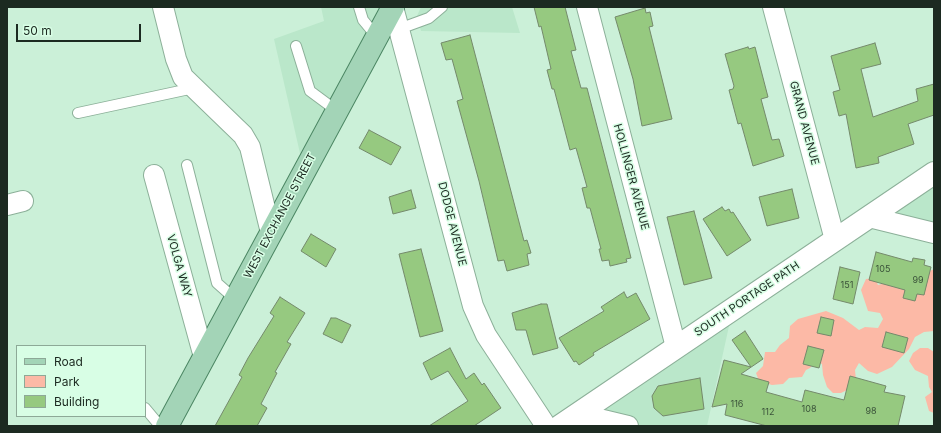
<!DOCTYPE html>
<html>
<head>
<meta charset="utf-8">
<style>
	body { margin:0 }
	#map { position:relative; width:941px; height:433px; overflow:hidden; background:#cbf0d8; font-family:Inter,sans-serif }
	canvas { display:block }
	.frame { position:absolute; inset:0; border:8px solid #1c2a21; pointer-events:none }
	.legend { position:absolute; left:16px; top:345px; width:130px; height:72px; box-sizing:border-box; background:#d8fee5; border:1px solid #8da997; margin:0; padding:5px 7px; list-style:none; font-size:12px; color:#1c2a21 }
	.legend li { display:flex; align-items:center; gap:8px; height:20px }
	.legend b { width:20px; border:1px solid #8da997 }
	.scale { position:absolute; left:16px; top:24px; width:125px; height:18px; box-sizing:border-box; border:2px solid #1c2a21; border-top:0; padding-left:5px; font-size:12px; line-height:14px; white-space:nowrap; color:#1c2a21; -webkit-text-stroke:3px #d8fee5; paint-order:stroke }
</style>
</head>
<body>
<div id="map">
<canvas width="941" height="433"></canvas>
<div class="frame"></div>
<ul class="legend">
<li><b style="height:5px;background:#a3d4b7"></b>Road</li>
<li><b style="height:11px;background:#fcb9a6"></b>Park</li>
<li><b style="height:11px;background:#96c980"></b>Building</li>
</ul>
<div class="scale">50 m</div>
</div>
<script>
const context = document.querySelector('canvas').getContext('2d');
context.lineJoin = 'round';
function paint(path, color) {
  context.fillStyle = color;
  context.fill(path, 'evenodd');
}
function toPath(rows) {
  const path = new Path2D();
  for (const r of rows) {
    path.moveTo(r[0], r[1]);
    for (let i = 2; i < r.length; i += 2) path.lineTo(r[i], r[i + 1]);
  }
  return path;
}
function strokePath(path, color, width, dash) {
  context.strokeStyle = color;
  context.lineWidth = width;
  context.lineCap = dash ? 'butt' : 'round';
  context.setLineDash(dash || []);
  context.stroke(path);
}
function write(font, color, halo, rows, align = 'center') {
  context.font = font + ' Inter,sans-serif';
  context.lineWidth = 3;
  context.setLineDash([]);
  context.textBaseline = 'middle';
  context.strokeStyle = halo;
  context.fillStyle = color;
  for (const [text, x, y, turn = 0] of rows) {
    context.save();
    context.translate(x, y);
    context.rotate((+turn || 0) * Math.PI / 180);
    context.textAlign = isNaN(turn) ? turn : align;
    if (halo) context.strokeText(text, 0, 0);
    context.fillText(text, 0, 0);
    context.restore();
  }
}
paint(toPath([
	[321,7,393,7,304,171,274,39,324,21],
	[421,7,512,7,520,33,421,31,417,16],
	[934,173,934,233,869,217],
	[733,308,707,426,628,426,578,414]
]), '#bae7ca');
paint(toPath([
	[934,269,934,331,924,332,915,337,909,349,892,367,877,374,868,371,859,363,855,370,856,380,849,389,841,393,833,393,827,387,823,375,822,364,816,361,810,368,806,370,802,377,789,378,783,384,772,385,759,381,756,373,763,366,765,352,775,352,780,345,789,338,790,326,798,319,826,311,843,318,859,330,865,327,878,328,883,319,880,313,868,311,861,290,866,279,875,278,878,285,926,273],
	[920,348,928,348,934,352,934,413,929,411,925,397,932,392,929,387,928,376,915,370,909,361,913,353]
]), '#fcb9a6');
const building = toPath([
	[534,7,565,7,576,50,571,51,581,88,587,88,627,242,631,258,626,259,627,262,610,266,609,260,602,261,599,249,601,249,590,208,587,208,582,188,587,187,576,148,570,150,554,89,552,89,547,70,551,69,541,26,539,27,534,7],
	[645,8,646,13,650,12,653,26,649,27,672,119,642,126,633,79,615,17,645,8],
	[470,35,524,241,527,240,531,253,527,254,529,265,507,271,504,260,498,261,479,181,457,101,463,99,452,59,446,60,441,43,470,35],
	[875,43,881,64,861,69,873,117,918,101,916,89,934,84,934,115,908,124,914,144,878,157,879,163,856,168,846,114,839,116,833,92,840,90,831,56,875,43],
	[748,47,749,49,755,47,768,97,761,99,772,140,779,139,784,156,753,166,741,123,738,124,729,90,733,89,734,86,725,54,748,47],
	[369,130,401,147,391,165,359,148,369,130],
	[792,189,799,218,767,226,759,197,792,189],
	[411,190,416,208,393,214,389,197,411,190],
	[722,207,725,211,729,209,731,213,733,212,751,240,727,256,703,219,722,207],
	[694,211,712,278,684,285,667,217,694,211],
	[311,234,336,249,326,267,301,251,311,234],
	[421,249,443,331,420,337,399,254,421,249],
	[876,252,912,262,913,258,925,260,924,265,931,267,924,295,917,294,915,301,903,298,905,290,869,280,876,252],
	[840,267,860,272,853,304,833,299,840,267],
	[624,292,627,298,636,293,650,319,593,353,594,355,579,365,576,361,574,362,559,338,604,311,601,307,624,292],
	[280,297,305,313,287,342,291,344,275,372,277,373,261,404,267,408,257,426,215,426,242,377,239,375,248,358,274,316,270,313,280,297],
	[541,304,547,304,558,348,533,355,526,330,516,330,512,313,541,304],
	[821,317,834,320,831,336,817,333,821,317],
	[331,318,336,318,351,325,342,343,323,334,331,318],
	[745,331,763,359,741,374,769,382,766,392,802,402,805,390,844,400,850,376,886,386,884,392,905,396,898,426,767,426,725,415,727,404,712,407,724,360,751,367,732,340,745,331],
	[886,332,908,338,904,353,882,347,886,332],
	[808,346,824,350,819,368,803,364,808,346],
	[450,348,466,379,474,373,482,385,484,383,501,408,474,426,429,426,468,401,448,371,431,380,423,363,450,348],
	[700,378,704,409,663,416,654,408,652,396,658,386,700,378]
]);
paint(building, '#96c980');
strokePath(building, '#74896b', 1);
const service = toPath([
	[359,7,363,20,377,37],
	[399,29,429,18,442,7],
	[296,46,310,91,337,111],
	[78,113,194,88],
	[187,165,217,283,235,299],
	[145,408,160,426]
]);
const minor = toPath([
	[163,7,176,59,183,77,243,135,250,147,271,233],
	[393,7,473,306,486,335,546,426],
	[587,7,676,347],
	[773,7,835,240],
	[154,175,204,357],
	[7,205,23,201],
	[869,217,934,233],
	[578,414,628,426]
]);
const secondary = toPath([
	[560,426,934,173]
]);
const primary = toPath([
	[167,426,393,7]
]);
strokePath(service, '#8cb099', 12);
strokePath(minor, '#8cb099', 22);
strokePath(secondary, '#8cb099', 24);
strokePath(primary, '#4b8663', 24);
strokePath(service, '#fff', 10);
strokePath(minor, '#fff', 20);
strokePath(secondary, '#fff', 22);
strokePath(primary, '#a3d4b7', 22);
write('9px', '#3a5239', null, [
	["105",883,269],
	["99",918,280],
	["151",847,285],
	["116",737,404],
	["108",809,409],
	["98",871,411],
	["112",768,412]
]);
write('11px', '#1c2a21', '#d8fee5', [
	["GRAND AVENUE",804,123,75],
	["HOLLINGER AVENUE",631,177,75],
	["WEST EXCHANGE STREET",280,216,-62],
	["DODGE AVENUE",452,224,76],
	["VOLGA WAY",179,266,74],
	["SOUTH PORTAGE PATH",747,299,-34]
]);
</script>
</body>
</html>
